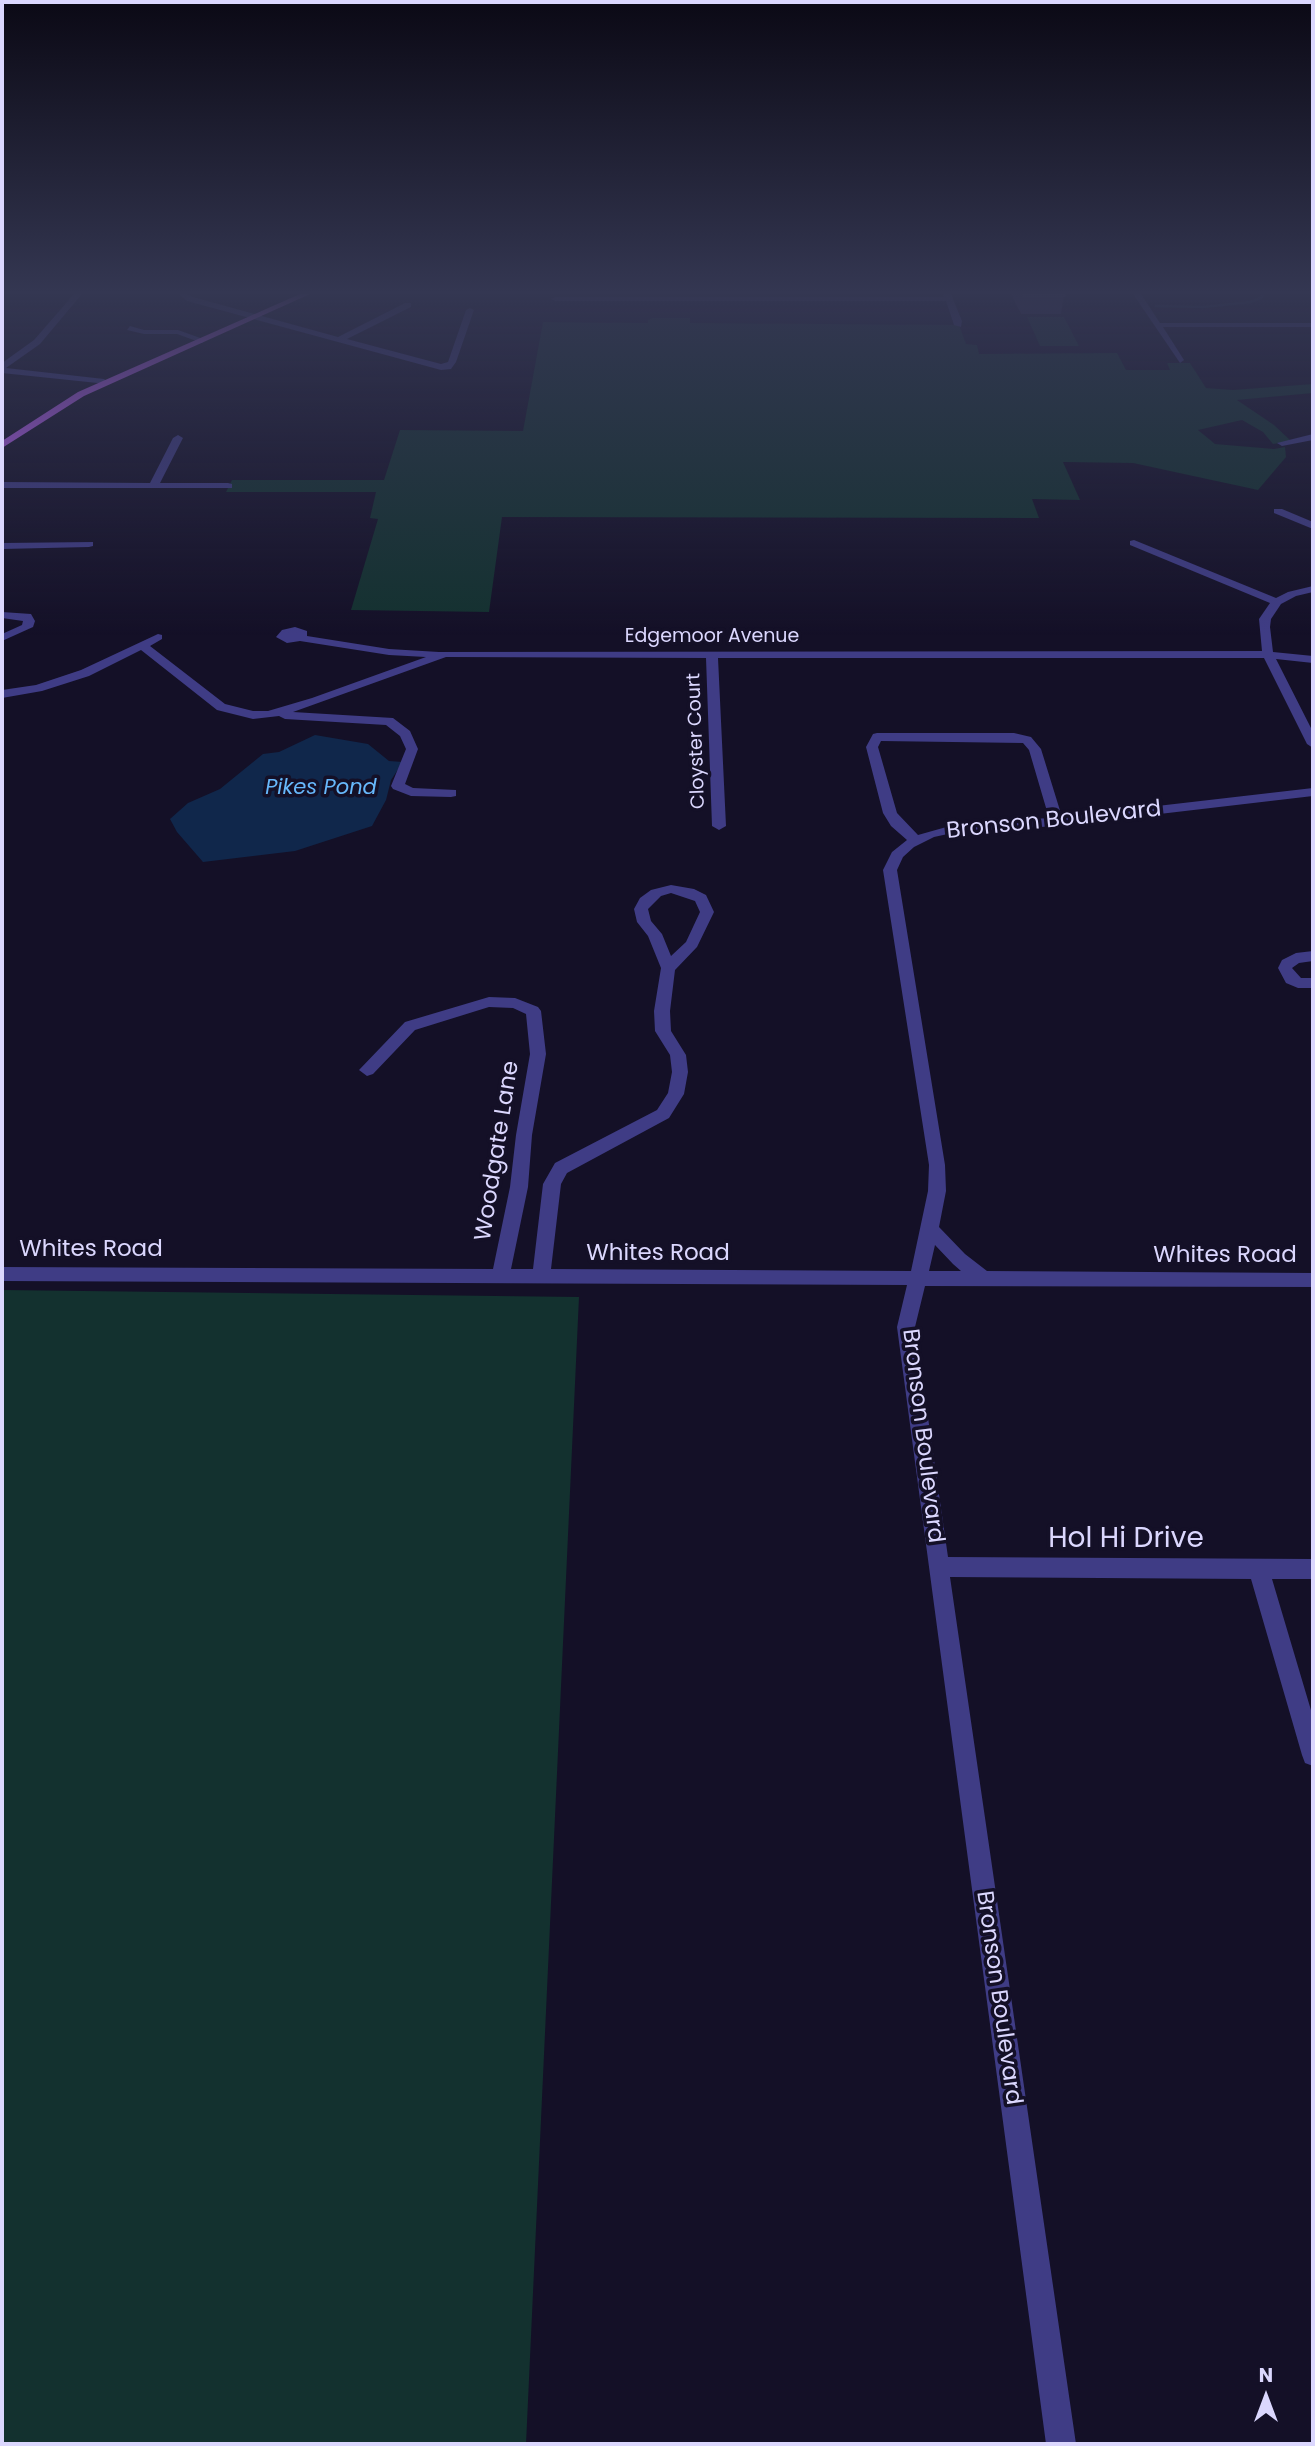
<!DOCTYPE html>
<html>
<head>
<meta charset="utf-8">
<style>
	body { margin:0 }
	#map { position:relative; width:1315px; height:2446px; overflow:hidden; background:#141027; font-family:Poppins,sans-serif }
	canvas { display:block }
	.frame { position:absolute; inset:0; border:4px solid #dbd7fe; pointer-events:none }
	.north { position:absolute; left:1231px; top:2362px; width:70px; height:70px; -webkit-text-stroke:5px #141027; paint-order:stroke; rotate:0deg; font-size:19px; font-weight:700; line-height:28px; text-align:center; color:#dbd7fe }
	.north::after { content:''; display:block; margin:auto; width:24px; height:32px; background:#dbd7fe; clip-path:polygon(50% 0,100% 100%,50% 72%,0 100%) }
</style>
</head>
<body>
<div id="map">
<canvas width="1315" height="2446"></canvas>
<div class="frame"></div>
<div class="north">N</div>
</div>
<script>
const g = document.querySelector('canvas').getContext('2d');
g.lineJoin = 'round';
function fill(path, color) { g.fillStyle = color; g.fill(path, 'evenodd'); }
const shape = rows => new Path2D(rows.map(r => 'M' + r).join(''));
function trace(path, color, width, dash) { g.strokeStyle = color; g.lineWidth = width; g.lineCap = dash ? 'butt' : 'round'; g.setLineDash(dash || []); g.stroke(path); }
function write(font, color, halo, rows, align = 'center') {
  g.font = font + ' Poppins,sans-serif'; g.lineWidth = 7; g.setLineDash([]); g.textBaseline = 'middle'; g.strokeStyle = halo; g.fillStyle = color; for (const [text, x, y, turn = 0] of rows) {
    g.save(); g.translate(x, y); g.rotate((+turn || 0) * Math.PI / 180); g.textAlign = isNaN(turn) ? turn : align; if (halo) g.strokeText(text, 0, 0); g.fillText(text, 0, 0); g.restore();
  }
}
const green = shape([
	[1027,317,1064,317,1079,346,1040,346],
	[652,318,690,318,690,323,959,325,966,344,977,345,979,354,1117,353,1126,370,1170,370,1167,363,1190,363,1206,388,1233,390,1313,384,1313,393,1237,400,1274,425,1291,441,1273,444,1263,432,1242,420,1198,430,1215,444,1274,449,1285,447,1286,457,1258,490,1133,463,1063,462,1080,500,1032,499,1039,518,502,517,489,612,351,610,378,519,370,518,376,492,226,492,232,480,384,480,400,430,523,431,543,322,648,323,648,320],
	[2,1290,579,1297,526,2444,2,2444]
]);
const water = shape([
	[315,735,368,744,389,761,403,762,391,780,386,800,372,826,295,851,203,862,177,832,170,819,188,803,220,789,263,754,279,752]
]);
const stream = shape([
	[1156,306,1203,307,1250,302,1261,298,1263,294]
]);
const minor = shape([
	[74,294,82,294,40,344,6,368,104,379,108,382,107,384,2,373,2,363,34,340,74,294],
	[179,294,187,294,193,297,338,337,405,303,411,303,411,307,347,339,441,364,448,362,466,310,470,308,474,310,456,362,451,369,441,370,187,301,179,294],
	[943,294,951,294,962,321,961,327,954,325,946,301,555,301,551,299,555,297,944,297,943,294],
	[1133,294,1141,294,1160,323,1313,323,1313,327,1163,327,1184,360,1180,363,1133,294],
	[130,326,144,330,178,330,206,340,202,343,177,334,144,334,127,330,130,326],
	[1313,434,1313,440,1282,446,1277,443,1313,434],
	[178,435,183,438,160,483,228,483,232,484,232,488,2,488,2,482,150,483,173,438,178,435],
	[1274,509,1282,509,1313,522,1313,529,1274,513,1274,509],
	[1134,540,1276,598,1288,592,1313,586,1313,592,1296,596,1281,604,1271,619,1270,627,1273,652,1313,656,1313,663,1276,659,1313,732,1313,748,1307,744,1264,658,718,658,726,826,719,830,712,826,706,658,446,657,293,712,393,718,410,731,418,749,405,784,413,788,456,790,456,796,451,797,411,796,393,789,391,786,406,749,400,736,386,725,285,719,279,716,253,719,217,710,141,650,89,676,42,691,2,698,2,690,36,685,81,670,158,634,162,635,162,639,150,646,225,704,253,711,268,711,312,698,426,657,389,655,300,641,287,643,276,637,282,630,295,627,307,631,307,636,389,649,439,652,1262,651,1259,619,1270,603,1130,545,1130,541,1134,540],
	[93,542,93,546,89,547,2,549,2,543,93,542],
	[2,612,31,614,35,621,33,627,2,641,2,634,22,625,23,621,2,618,2,612],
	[877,733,1014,733,1031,737,1041,749,1062,817,1313,788,1313,796,1057,826,957,832,934,837,914,847,903,857,897,870,945,1165,946,1191,939,1227,965,1254,987,1271,1313,1273,1313,1287,925,1286,915,1327,948,1557,1313,1559,1313,1579,1272,1579,1313,1717,1313,1766,1305,1763,1302,1755,1251,1579,950,1577,1076,2444,1046,2444,897,1327,907,1285,2,1281,2,1267,493,1269,510,1187,516,1135,530,1054,526,1014,513,1008,489,1007,415,1030,373,1074,367,1076,359,1070,405,1022,489,997,515,998,538,1007,541,1011,546,1054,532,1135,528,1187,511,1269,533,1269,543,1184,555,1163,657,1110,668,1093,672,1072,670,1055,655,1031,654,1011,661,968,648,936,637,922,634,909,640,898,651,890,671,885,694,889,706,895,714,912,697,947,675,970,670,1011,671,1031,686,1055,688,1072,684,1094,669,1118,567,1173,561,1184,551,1269,911,1271,928,1191,929,1165,883,870,892,852,907,840,891,826,883,813,866,747,873,734,877,733],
	[881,741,1023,743,1029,750,1049,818,957,824,918,835,897,813,878,747,881,741],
	[671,893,695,901,700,912,686,942,671,956,662,934,651,921,648,909,661,896,671,893],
	[935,1245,953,1264,961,1271,929,1271,935,1245],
	[1313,951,1313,961,1299,963,1292,968,1301,978,1313,978,1313,988,1298,988,1286,983,1278,968,1282,960,1296,953,1313,951]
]);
const major = shape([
	[300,294,310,294,84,396,2,448,2,441,78,392,300,294]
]);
const wall = shape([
	[1011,294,1064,294,1061,314,1021,314]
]);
const building = shape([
	[1023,294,1064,294,1065,296,1024,296,1023,294]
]);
const farStreetnames = [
	["Edgemoor Avenue",712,637],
	["Cloyster Court",697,741,-92]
];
const farWaternames = [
	["Pikes Pond",321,789]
];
const streetNames = [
	["Bronson Boulevard",1054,821,-6],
	["Woodgate Lane",498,1151,-81],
	["Whites Road",91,1250],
	["Whites Road",658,1254],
	["Whites Road",1225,1256],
	["Bronson Boulevard",922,1436,83],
	["Bronson Boulevard",998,1998,82]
];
const nearStreetnames = [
	["Hol Hi Drive",1126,1540]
];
fill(green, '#13312f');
fill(water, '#10274b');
trace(stream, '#10274b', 2.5);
fill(minor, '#3f3c85');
fill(major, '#c161fb');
fill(wall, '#322a54');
fill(building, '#443d66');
trace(building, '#5c557e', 2);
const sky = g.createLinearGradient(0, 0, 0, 636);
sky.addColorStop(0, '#0b0915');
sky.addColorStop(0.46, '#343752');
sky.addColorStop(1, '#34375200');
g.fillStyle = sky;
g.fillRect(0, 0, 1315, 636);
write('19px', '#dbd7fe', '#141027', farStreetnames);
write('italic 21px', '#67b8fb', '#141027', farWaternames);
write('23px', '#dbd7fe', '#141027', streetNames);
write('28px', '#dbd7fe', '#141027', nearStreetnames);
</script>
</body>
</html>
